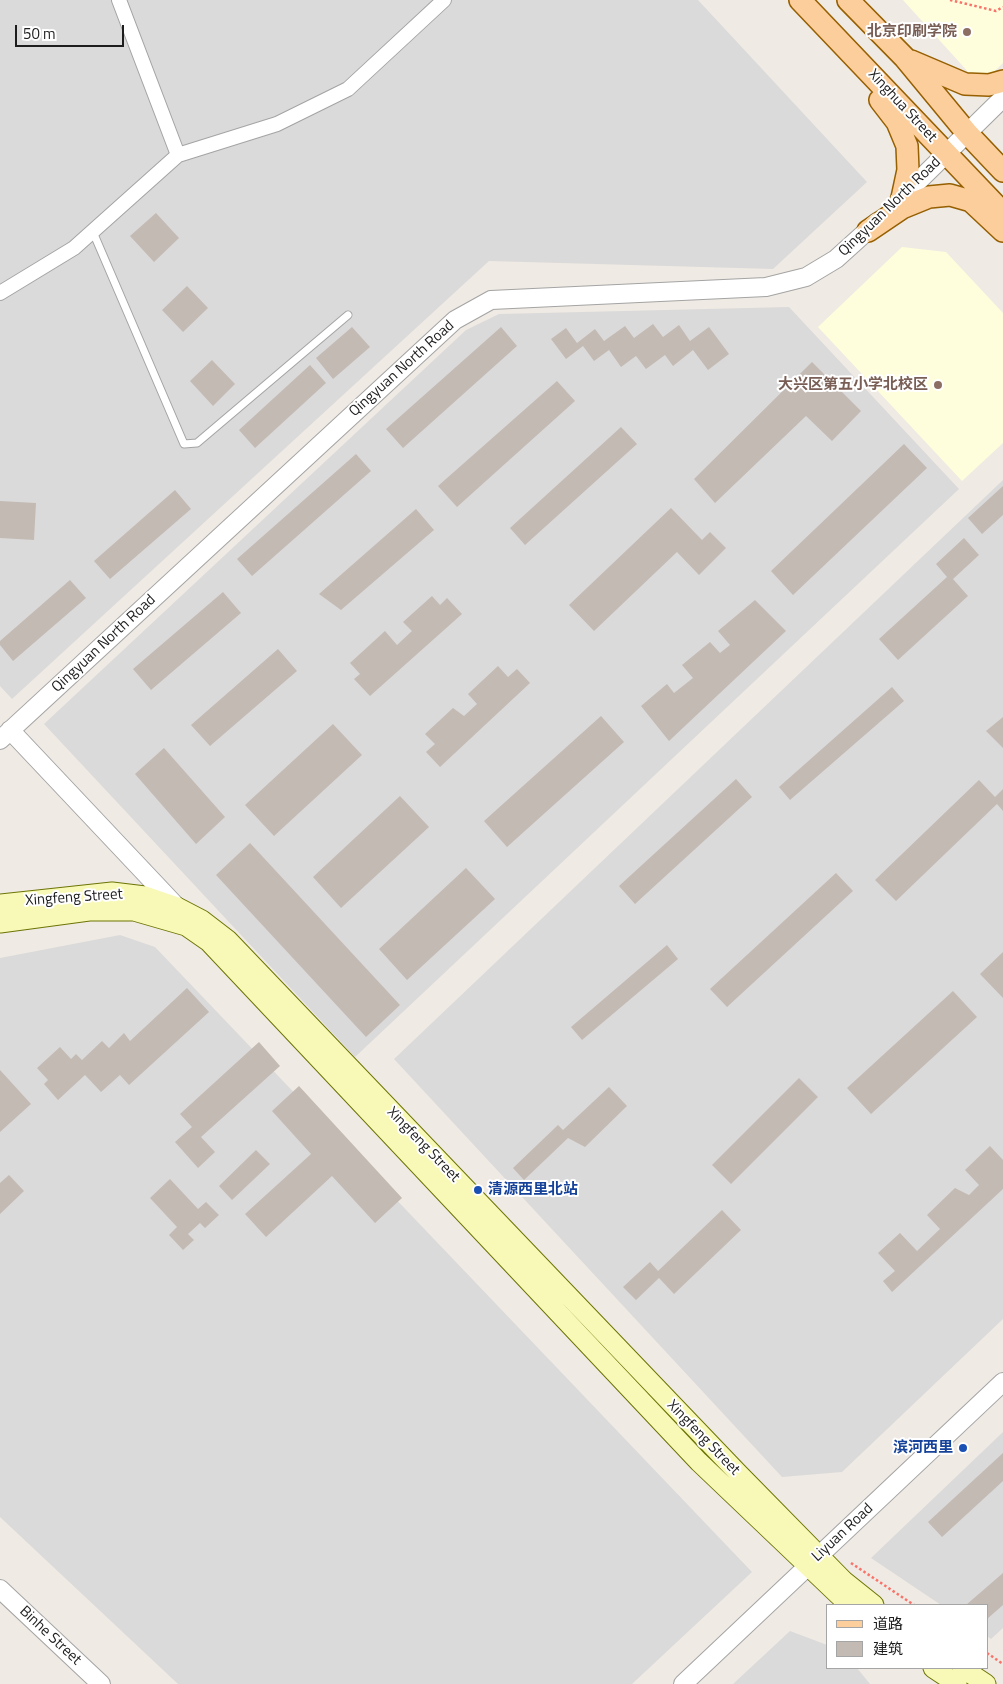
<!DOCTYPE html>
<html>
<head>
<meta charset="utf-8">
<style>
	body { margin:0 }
	#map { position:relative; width:1003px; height:1684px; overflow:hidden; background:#efeae3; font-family:"Titillium Web","Noto Sans SC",sans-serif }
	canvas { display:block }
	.legend { position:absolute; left:826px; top:1604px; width:162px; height:65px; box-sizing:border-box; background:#fff; border:1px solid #a5a5a5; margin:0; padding:6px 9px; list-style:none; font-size:15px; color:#1d1d1d }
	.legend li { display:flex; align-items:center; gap:10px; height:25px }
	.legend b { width:25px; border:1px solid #a5a5a5 }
	.scale { position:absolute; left:15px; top:25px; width:109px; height:22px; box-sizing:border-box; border:2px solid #1d1d1d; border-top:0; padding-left:6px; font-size:15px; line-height:18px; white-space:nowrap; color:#1d1d1d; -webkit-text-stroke:4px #fff; paint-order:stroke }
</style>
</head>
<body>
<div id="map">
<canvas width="1003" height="1684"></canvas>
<ul class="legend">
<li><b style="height:6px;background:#fbce9b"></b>道路</li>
<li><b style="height:14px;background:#c3bab3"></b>建筑</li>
</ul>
<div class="scale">50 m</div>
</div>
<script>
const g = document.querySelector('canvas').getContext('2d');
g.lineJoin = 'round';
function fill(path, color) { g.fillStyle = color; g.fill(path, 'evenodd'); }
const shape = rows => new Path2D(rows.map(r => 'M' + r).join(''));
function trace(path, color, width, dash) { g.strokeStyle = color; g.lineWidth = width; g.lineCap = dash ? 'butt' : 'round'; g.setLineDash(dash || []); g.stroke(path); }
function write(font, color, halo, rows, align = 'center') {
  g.font = font + ' "Titillium Web","Noto Sans SC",sans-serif'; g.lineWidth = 4; g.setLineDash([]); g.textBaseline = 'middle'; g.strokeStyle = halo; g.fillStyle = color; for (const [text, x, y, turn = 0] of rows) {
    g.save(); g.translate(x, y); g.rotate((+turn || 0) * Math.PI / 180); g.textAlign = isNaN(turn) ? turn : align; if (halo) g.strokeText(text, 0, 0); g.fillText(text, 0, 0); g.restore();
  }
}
const residential = shape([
	[0,0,698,0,867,182,773,269,489,261,12,699,0,686],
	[789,307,959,489,355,1057,44,724,466,330,499,314],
	[1003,480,1003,1319,842,1472,782,1477,394,1059],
	[120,935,155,947,752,1572,632,1684,178,1684,0,1517,0,958],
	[1003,1432,1003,1628,991,1639,987,1636,987,1605,941,1605,871,1558],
	[790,1631,827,1645,827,1668,857,1668,870,1684,733,1684]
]);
const education = shape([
	[903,0,1003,0,1003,63,980,85],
	[902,247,946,252,1003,313,1003,443,962,481,818,327]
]);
const building = shape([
	[156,213,179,238,154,262,130,236],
	[187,286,208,308,183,332,162,310],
	[653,324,663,337,679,325,690,341,709,327,729,354,708,370,693,350,673,366,665,355,646,369,636,356,621,367,609,350,594,361,583,346,566,359,551,339,566,328,577,343,595,329,604,341,625,326,634,338],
	[352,327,370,347,333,379,316,358],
	[501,327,517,346,403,448,386,429],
	[212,360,235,384,213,406,190,381],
	[812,362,861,411,832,441,806,416,715,503,694,479],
	[310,365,326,383,255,448,239,430],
	[557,381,575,401,457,507,438,486],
	[621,427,637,444,525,545,510,528],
	[904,444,927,468,793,595,771,571],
	[356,454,371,471,252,576,237,559],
	[1003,486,1003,515,982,534,968,518],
	[175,490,191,509,110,579,94,561],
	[0,501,36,503,34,540,0,538],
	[671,508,702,540,710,532,726,548,699,575,677,552,594,631,569,605],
	[416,509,434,530,341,610,319,594],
	[964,538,979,555,953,579,968,596,898,660,879,639,947,577,936,564],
	[70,580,86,598,13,661,0,645,0,641],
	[223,592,241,613,151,690,133,669],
	[432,596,440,605,447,598,462,614,370,696,354,679,360,674,350,663,385,631,397,645,412,631,403,622],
	[755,600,786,631,669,741,641,706,667,684,674,693,693,678,682,665,710,642,720,653,730,645,718,631],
	[278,649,297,671,210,746,191,725],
	[498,666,508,677,517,669,530,683,440,767,426,752,435,744,425,734,453,708,464,716,477,704,468,694],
	[892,687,904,701,790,800,779,787],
	[601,716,624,742,507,847,484,821],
	[1003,717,1003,748,986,731],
	[333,724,362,755,274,836,245,805],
	[164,748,225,817,196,844,135,774],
	[736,779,752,797,635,904,619,886],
	[979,780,995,797,1003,789,1003,811,997,804,896,901,875,880],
	[400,796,429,827,341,908,313,877],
	[250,843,400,1005,366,1037,216,875],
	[466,868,495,899,407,980,379,949],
	[836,873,853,891,727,1007,710,989],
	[667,945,678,959,582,1040,571,1027],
	[1003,952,1003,998,980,974],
	[187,988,209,1012,129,1085,120,1075,101,1092,85,1075,58,1100,44,1084,48,1080,37,1068,60,1047,71,1059,76,1054,82,1060,102,1041,109,1048,124,1033,130,1041],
	[953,991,977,1017,871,1114,847,1088],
	[259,1042,280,1066,201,1137,215,1152,198,1168,175,1142,192,1127,180,1114],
	[0,1070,31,1104,0,1132],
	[799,1078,818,1097,731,1184,712,1165],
	[299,1086,402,1198,375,1223,332,1176,266,1237,245,1214,311,1154,272,1111],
	[609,1087,627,1106,585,1147,568,1138,524,1180,513,1168,558,1125,563,1130],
	[990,1146,1003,1160,1003,1189,892,1292,883,1281,895,1271,878,1253,900,1233,917,1251,940,1229,927,1215,955,1188,969,1195,979,1185,965,1170],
	[256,1150,270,1164,232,1200,219,1186],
	[9,1175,24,1191,0,1214,0,1183],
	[170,1179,198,1209,206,1202,219,1215,205,1228,200,1223,188,1234,194,1240,183,1250,169,1235,177,1227,150,1198],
	[722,1210,741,1230,674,1294,659,1278,636,1300,623,1287,650,1262,658,1271],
	[1003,1453,1003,1481,942,1537,928,1522],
	[1003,1573,1003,1605,987,1619,987,1605,966,1605]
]);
const path = shape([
	[950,0,996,11,1003,7],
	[851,1563,914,1605],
	[987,1653,1003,1664]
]);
const service = shape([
	[93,232,184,444,197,443,348,315]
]);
const minor = shape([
	[119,0,178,155],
	[0,293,74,248,178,155,277,124,348,89,444,0]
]);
const tertiary = shape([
	[899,200,1003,98],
	[10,730,177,907],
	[0,740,455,320,491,300,766,287,806,277,836,259,877,222],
	[0,1589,101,1684],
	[683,1684,1003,1382]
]);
const secondary = shape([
	[0,904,112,892,145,896,177,907,202,920,228,940,738,1473,844,1581,874,1605],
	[0,923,89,911,134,911,186,926,209,942,699,1462,849,1605],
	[933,1668,957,1684],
	[962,1668,986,1684]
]);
const primary = shape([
	[800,0,1003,213],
	[848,0,905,58,967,133,1003,171],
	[911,61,965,84,989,85,1003,81],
	[880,100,897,122,907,146,908,170,902,198],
	[868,231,902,208,929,197,950,195,971,201,1003,231]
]);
const markers = [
	[967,32,5,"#8d6e63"],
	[938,385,5,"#8d6e63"],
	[478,1190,5,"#1a4fb4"],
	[963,1448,5,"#1a4fb4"]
];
const educationNames = [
	["北京印刷学院",957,32],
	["大兴区第五小学北校区",928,385]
];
const streetNames = [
	["Xinghua Street",902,106,47],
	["Qingyuan North Road",890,207,-44],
	["Qingyuan North Road",402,369,-42],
	["Qingyuan North Road",104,644,-43],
	["Xingfeng Street",74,898,-4],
	["Xingfeng Street",423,1145,46],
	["Xingfeng Street",703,1438,46],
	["Liyuan Road",843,1533,-43],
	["Binhe Street",50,1636,43]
];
const transitNames = [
	["清源西里北站",488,1190],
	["滨河西里",953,1448,"right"]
];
fill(residential, '#dbdada');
fill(education, '#fffedc');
fill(building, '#c3bab3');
trace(service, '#a4a4a4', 9);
trace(minor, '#a4a4a4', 16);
trace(tertiary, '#a4a4a4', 20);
trace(secondary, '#6c7405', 21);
trace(primary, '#965f01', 24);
trace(path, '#f9736a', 2.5, [2.5, 2.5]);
trace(service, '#fff', 7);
trace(minor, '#fff', 14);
trace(tertiary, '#fff', 18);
trace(secondary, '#f8f9b7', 19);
trace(primary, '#fbce9b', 21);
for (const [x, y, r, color] of markers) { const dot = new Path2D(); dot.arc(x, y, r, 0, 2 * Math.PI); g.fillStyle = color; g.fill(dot); trace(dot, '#fff', 2); }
write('bold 15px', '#785e54', '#fff', educationNames, 'right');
write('15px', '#1d1d1d', '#fff', streetNames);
write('bold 15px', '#164399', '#fff', transitNames, 'left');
</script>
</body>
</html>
